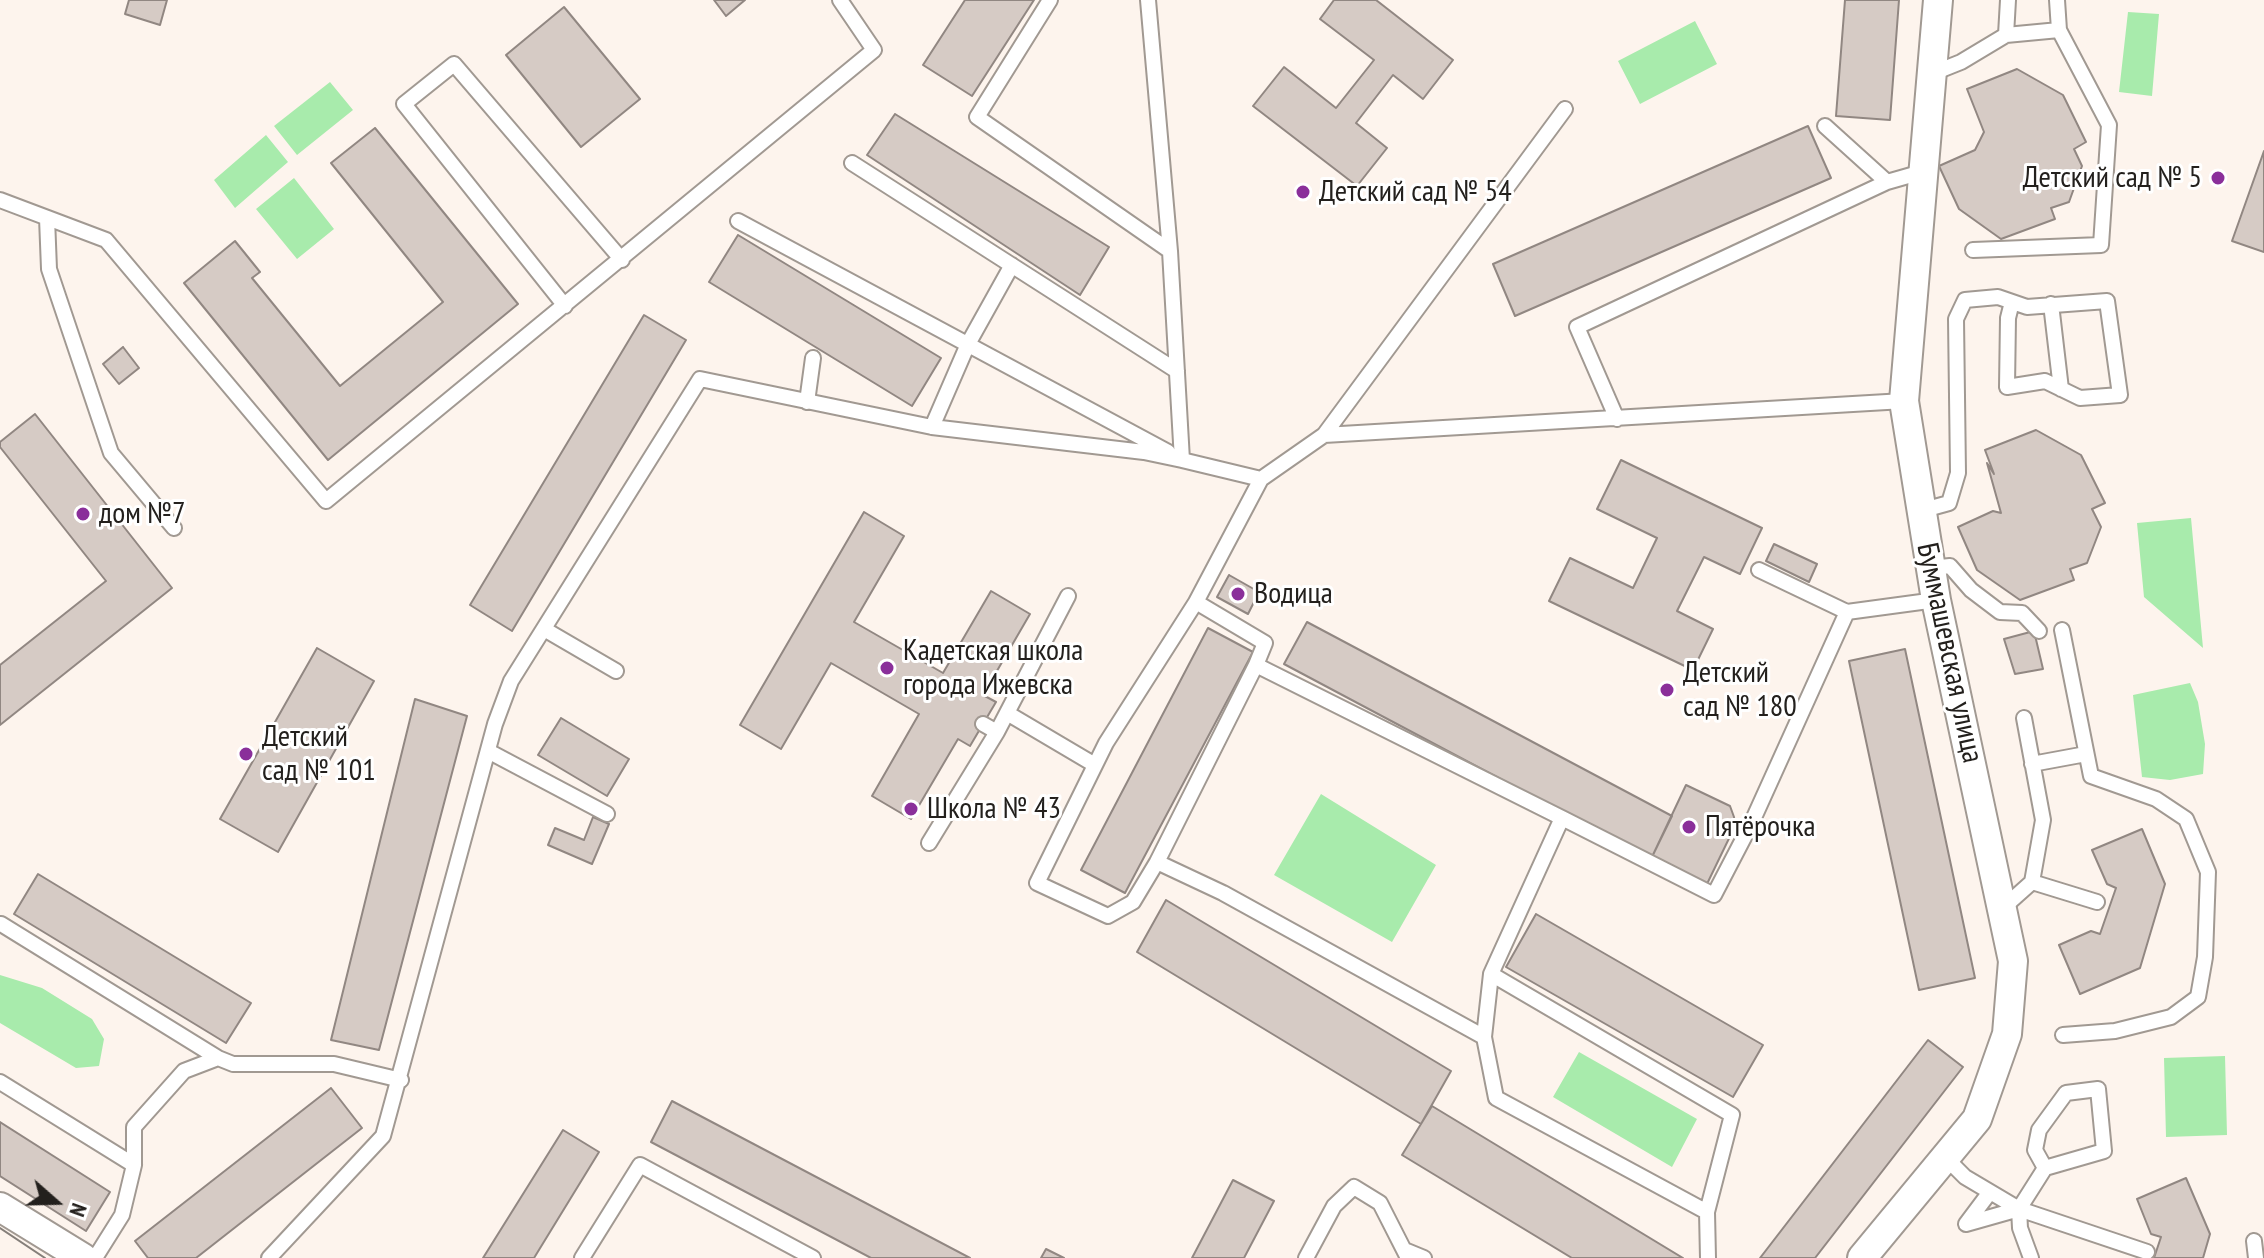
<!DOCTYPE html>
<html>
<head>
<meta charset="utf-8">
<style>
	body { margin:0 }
	#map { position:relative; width:2264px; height:1258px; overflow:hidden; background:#fdf4ed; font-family:"PT Sans Narrow",sans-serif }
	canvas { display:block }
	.north { position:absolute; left:16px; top:1162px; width:80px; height:80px; -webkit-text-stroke:6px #fff; paint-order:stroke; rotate:110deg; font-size:22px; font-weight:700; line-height:32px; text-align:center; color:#23201d }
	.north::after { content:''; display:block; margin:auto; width:28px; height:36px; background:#23201d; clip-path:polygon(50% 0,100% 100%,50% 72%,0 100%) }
</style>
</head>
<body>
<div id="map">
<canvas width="2264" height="1258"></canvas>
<div class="north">N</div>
</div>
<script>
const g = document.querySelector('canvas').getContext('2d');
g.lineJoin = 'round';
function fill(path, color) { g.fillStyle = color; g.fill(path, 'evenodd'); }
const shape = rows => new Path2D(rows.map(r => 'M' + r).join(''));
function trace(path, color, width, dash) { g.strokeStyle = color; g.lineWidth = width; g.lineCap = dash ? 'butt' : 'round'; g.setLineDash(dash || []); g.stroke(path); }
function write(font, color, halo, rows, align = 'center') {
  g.font = font + ' "PT Sans Narrow",sans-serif'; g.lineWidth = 6; g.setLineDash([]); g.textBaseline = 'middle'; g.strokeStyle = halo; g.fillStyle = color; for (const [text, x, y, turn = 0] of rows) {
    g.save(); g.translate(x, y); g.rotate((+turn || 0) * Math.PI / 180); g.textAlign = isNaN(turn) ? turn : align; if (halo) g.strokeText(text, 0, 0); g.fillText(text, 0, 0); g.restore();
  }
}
const green = shape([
	[2128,12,2159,14,2152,96,2119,92],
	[1695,21,1717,64,1640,104,1618,61],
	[330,82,353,110,297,155,274,126],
	[266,135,288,162,235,208,214,180],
	[294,178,334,229,297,259,256,209],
	[2191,518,2203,648,2144,597,2137,523],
	[2190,683,2198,702,2205,744,2203,774,2170,780,2142,777,2133,695],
	[1321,794,1436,865,1392,942,1274,875],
	[0,975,42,988,92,1019,104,1039,99,1066,76,1068,0,1023],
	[1579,1052,1697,1119,1672,1167,1553,1097],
	[2225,1056,2227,1135,2166,1137,2164,1058]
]);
const building = shape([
	[129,0,167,0,160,25,125,14,129,0],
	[714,0,745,0,726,16,714,0],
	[965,0,1034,0,972,96,923,65,965,0],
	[1334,0,1376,0,1453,60,1423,99,1393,75,1356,123,1387,148,1357,186,1253,106,1284,67,1336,108,1374,60,1320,19,1334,0],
	[1845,0,1899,0,1890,120,1836,116,1845,0],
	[564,7,640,99,581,147,506,55,564,7],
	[2017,69,2063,95,2086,142,2074,149,2082,166,2069,202,2051,208,2055,219,2001,239,1959,209,1939,166,1975,150,1984,132,1967,89,2017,69],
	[895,114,1109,247,1080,295,867,155,895,114],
	[1808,126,1831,178,1515,316,1493,264,1808,126],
	[375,128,518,304,328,460,184,283,235,241,260,272,252,278,340,386,443,302,331,163,375,128],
	[2264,151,2264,252,2232,241,2264,151],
	[738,235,941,358,912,406,709,282,738,235],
	[644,315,686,340,512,631,470,605,644,315],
	[123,347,139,368,119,384,103,364,123,347],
	[35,414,172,588,0,725,0,665,106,581,0,447,0,442,35,414],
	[2036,430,2081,455,2105,503,2092,509,2101,527,2087,563,2070,569,2074,580,2020,600,1977,570,1958,527,1993,511,2001,513,1987,463,1994,474,1985,450,2036,430],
	[1621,460,1762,528,1740,574,1704,557,1677,611,1713,629,1693,670,1549,601,1570,558,1633,588,1657,538,1597,509,1621,460],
	[864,512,904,536,854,622,943,673,991,591,1030,614,983,695,996,702,970,746,958,739,911,819,872,796,919,714,831,663,781,749,740,725,864,512],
	[1774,544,1817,564,1809,582,1766,561,1774,544],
	[1229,575,1259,592,1248,614,1217,597,1229,575],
	[1307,622,1672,816,1651,859,1284,664,1307,622],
	[1208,628,1253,652,1125,893,1081,870,1208,628],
	[2034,631,2043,669,2015,674,2004,639,2034,631],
	[317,648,374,681,278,852,220,819,317,648],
	[1905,649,1975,978,1919,990,1849,661,1905,649],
	[415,699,467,716,379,1050,331,1040,415,699],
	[561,718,629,759,607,796,538,755,561,718],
	[1686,785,1730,806,1734,817,1735,826,1706,886,1651,859,1686,785],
	[593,817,609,824,592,864,548,845,555,828,584,840,593,817],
	[2142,829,2165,884,2140,968,2080,994,2059,945,2091,931,2100,934,2116,888,2107,884,2092,850,2142,829],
	[38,874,251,1003,226,1043,14,914,38,874],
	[1166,900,1451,1071,1421,1124,1137,952,1166,900],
	[1536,914,1763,1045,1733,1097,1506,967,1536,914],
	[1928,1040,1963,1067,1815,1258,1760,1258,1928,1040],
	[331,1088,362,1128,196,1258,148,1258,135,1241,331,1088],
	[672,1101,970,1258,871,1258,651,1142,672,1101],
	[1432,1106,1683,1258,1572,1258,1402,1155,1432,1106],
	[0,1122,110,1192,86,1231,0,1176,0,1122],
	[563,1130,599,1152,534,1258,483,1258,563,1130],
	[2186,1178,2210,1234,2203,1258,2154,1258,2161,1237,2151,1234,2137,1199,2186,1178],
	[1233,1180,1274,1201,1244,1258,1192,1258,1233,1180],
	[1046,1249,1064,1258,1041,1258,1046,1249]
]);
const lane = shape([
	[1050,0,977,117,1170,251],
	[1148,0,1170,251,1182,460,1261,479,1324,435,1904,401],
	[2006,35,2059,30],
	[1931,74,1961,62,2006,35,2008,0],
	[1825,126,1887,182],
	[852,163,1177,371],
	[0,200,106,240,326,501,874,50,840,0],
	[47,218,49,269,111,453,174,528],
	[738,221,1168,452],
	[1973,250,2101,245,2109,125,2059,30,2057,0],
	[2051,304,2061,389],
	[565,306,404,104,454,64,622,260],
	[807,402,813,358],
	[1617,419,1577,327,1887,182,1922,172],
	[932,427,968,344,1012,265],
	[1324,435,1565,109],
	[1261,479,1196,602,1265,643,1256,665,1562,818,1491,974,1484,1037,1496,1098,1707,1212,1708,1258],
	[1920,511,1949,503,1958,473,1956,319,1965,300,1998,297,2027,307,2107,301,2120,395,2080,398,2045,381,2007,387,2008,318,2012,302],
	[1931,568,1950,566,1971,590,2000,612,2022,613,2039,631],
	[1759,570,1847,612],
	[544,629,616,671],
	[2062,630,2091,776,2156,799,2186,819,2208,872,2205,957,2198,997,2171,1017,2115,1031,2063,1035],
	[1256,665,1157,862,1223,893,1484,1037],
	[1007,713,1095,765],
	[2024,718,2043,820,2032,882],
	[983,724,997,732,1068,596],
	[488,751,607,814],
	[2032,764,2086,754],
	[1562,818,1714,895,1752,822,1847,612,1936,600],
	[929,843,997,732],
	[1157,862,1133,902,1108,916,1037,883,1106,743,1196,602],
	[2004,907,2032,882,2097,902],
	[1,924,218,1058,184,1071,134,1127,134,1165],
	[1491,974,1732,1115,1707,1212],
	[218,1058,233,1064,334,1064,401,1080],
	[0,1082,134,1165,122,1215,95,1258],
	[1945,1157,1965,1177,2019,1209,2147,1252],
	[1990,1192,1966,1224,2019,1209],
	[2254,1241,2256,1258],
	[1407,1251,1424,1258],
	[269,1258,383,1136,495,724,511,681,700,379,932,427,1144,452,1182,460],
	[582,1258,640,1165,813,1258],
	[1306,1258,1334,1206,1354,1187,1380,1203,1408,1258],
	[2031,1258,2020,1228,2019,1209,2045,1168,2104,1151,2098,1089,2066,1093,2039,1130,2035,1150,2045,1168]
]);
const street = shape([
	[0,1207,83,1258],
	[1862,1258,1977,1119,2007,1034,2013,961,1936,600,1904,401,1938,0]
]);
const tram = shape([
	[0,1228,45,1258]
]);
const markers = [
	[2218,178,8,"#8a2f9a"],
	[1303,192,8,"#8a2f9a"],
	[83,514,8,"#8a2f9a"],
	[1238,594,8,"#8a2f9a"],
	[887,668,8,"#8a2f9a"],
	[1667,690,8,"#8a2f9a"],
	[246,754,8,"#8a2f9a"],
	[911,809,8,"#8a2f9a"],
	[1689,827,8,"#8a2f9a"]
];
const poiNames = [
	["Детский сад № 5",2202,178,"right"],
	["Детский сад № 54",1319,192],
	["дом №7",99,514],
	["Водица",1254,594],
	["Кадетская школа",903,651],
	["города Ижевска",903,685],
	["Детский",1683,673],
	["сад № 180",1683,707],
	["Детский",262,737],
	["сад № 101",262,771],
	["Школа № 43",927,809],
	["Пятёрочка",1705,827]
];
const streetNames = [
	["Буммашевская улица",1949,653,78]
];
fill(green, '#a8ebac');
fill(building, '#d6cbc5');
trace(building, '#918782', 2);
trace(lane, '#a19992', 18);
trace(street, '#a19992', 32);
trace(lane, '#fff', 14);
trace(street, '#fff', 28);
trace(tram, '#857f7a', 2);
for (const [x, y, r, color] of markers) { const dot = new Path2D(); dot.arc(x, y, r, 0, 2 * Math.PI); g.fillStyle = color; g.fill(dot); trace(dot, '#fff', 3); }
write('30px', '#23201d', '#fff', poiNames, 'left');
write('30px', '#23201d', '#fff', streetNames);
</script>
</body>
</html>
